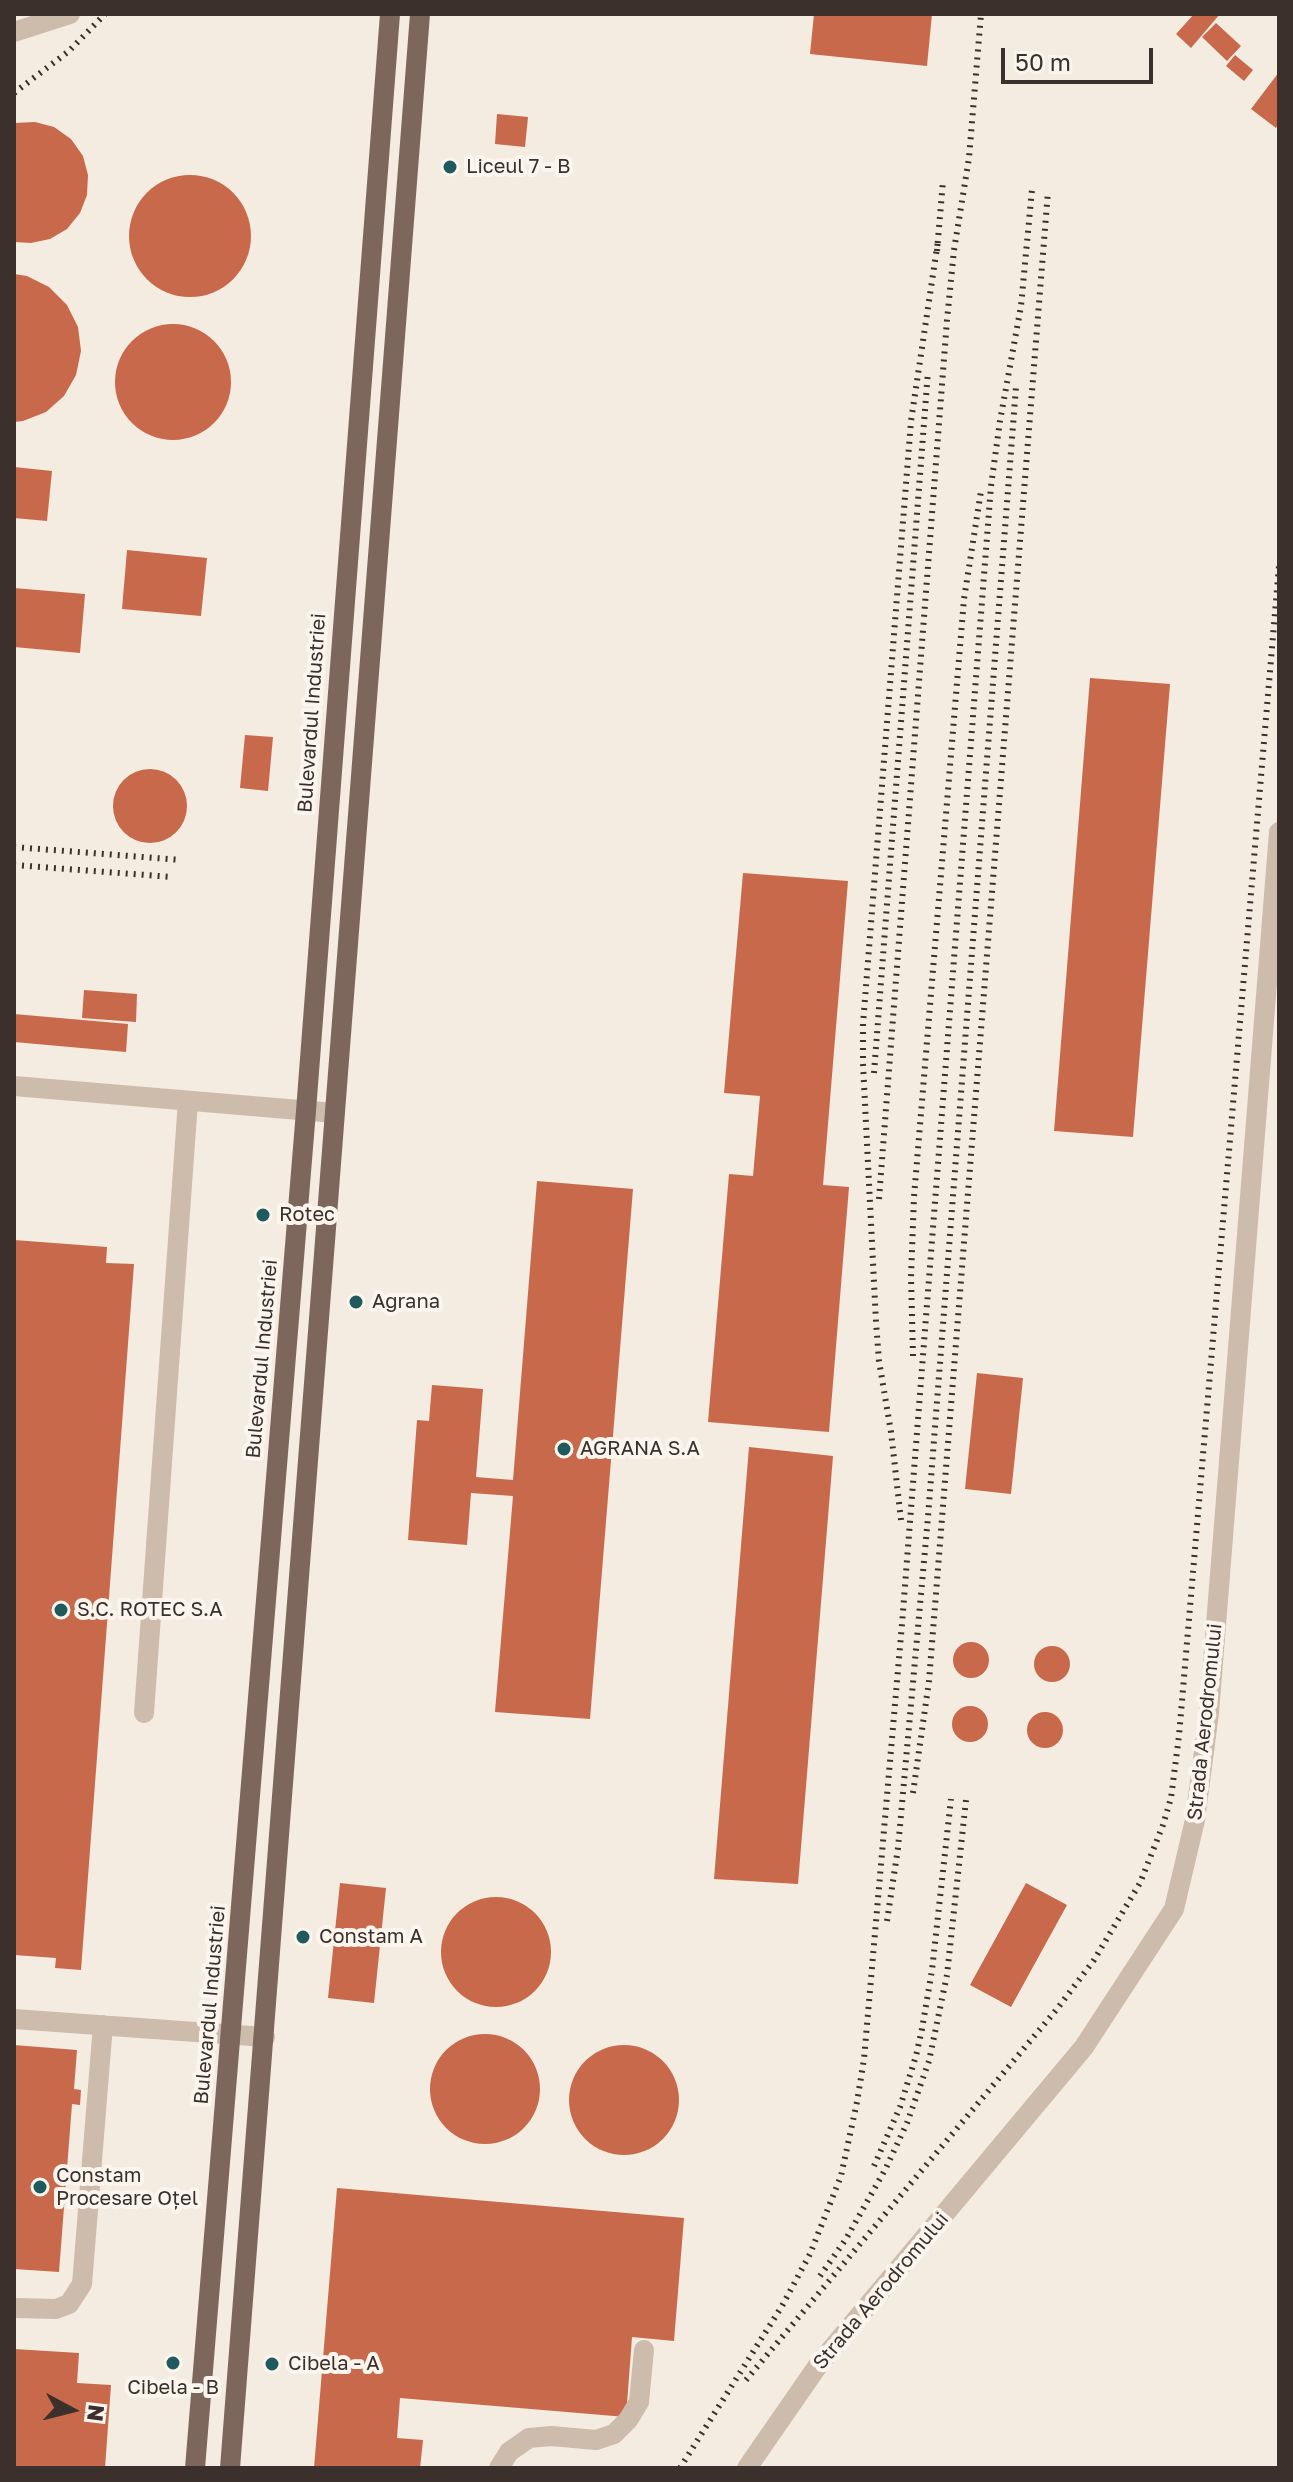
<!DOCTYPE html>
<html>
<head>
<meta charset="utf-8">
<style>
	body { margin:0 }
	#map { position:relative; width:1293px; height:2482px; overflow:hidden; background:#f4ebe1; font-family:"Golos Text",sans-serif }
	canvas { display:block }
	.frame { position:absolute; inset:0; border:16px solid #3b302b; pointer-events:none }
	.north { position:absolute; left:32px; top:2370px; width:80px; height:80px; -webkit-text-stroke:6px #fbf5ee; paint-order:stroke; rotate:97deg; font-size:22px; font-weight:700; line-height:32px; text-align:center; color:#3b302b }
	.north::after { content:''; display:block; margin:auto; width:28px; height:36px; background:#3b302b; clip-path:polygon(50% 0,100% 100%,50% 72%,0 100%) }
	.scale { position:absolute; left:1001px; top:48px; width:152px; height:36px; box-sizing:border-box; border:4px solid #3b302b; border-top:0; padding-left:10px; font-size:24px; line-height:28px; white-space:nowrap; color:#3b302b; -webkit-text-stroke:6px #fbf5ee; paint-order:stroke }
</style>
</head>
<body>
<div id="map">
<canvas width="1293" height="2482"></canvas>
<div class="frame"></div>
<div class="north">N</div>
<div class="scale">50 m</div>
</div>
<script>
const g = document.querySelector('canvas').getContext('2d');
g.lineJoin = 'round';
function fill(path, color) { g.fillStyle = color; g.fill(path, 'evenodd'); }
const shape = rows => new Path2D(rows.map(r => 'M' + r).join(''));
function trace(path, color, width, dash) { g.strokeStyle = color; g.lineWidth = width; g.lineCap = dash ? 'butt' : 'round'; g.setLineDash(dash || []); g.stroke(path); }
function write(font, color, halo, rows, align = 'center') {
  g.font = font + ' "Golos Text",sans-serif'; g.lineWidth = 8; g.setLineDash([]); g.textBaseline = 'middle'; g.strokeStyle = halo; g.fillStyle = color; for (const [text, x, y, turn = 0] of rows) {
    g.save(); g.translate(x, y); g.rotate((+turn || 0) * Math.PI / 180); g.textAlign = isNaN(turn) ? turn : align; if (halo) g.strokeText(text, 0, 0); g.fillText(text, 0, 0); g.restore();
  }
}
const building = shape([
	[814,14,932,14,927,66,810,54],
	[1194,14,1220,14,1191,48,1176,34],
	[1216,23,1241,46,1227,61,1202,37],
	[1235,55,1253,70,1244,81,1226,66],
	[1279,72,1279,123,1276,128,1251,109],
	[497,114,528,117,525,147,495,144],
	[35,122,54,127,71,139,83,156,88,175,87,195,80,213,67,229,50,239,31,243,14,242,14,123],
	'129 236a61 61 0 1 1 122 0a61 61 0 1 1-122 0Z',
	[14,274,27,276,49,287,67,305,78,327,81,351,76,375,64,396,46,412,23,421,14,422],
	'115 382a58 58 0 1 1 116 0a58 58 0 1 1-116 0Z',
	[14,467,52,471,47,521,14,518],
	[127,550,207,558,201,616,122,609],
	[14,588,85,594,80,653,14,647],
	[1090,678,1170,684,1133,1137,1054,1131],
	[245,735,273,737,268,791,240,788],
	'113 806a37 37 0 1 1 74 0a37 37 0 1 1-74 0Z',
	[743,873,848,881,823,1185,849,1187,829,1432,708,1422,729,1174,753,1176,760,1096,724,1093],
	[84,990,137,994,136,1022,82,1018],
	[14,1014,128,1024,126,1052,14,1042],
	[537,1181,633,1189,590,1719,495,1712,513,1496,471,1493,467,1545,408,1540,417,1420,429,1421,432,1385,483,1389,476,1477,513,1480],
	[14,1240,107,1247,106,1263,134,1264,81,1970,55,1968,56,1958,14,1955],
	[977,1373,1023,1378,1011,1494,965,1489],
	[749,1447,833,1456,798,1884,714,1879],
	'953 1660a18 18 0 1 1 36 0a18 18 0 1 1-36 0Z',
	'1034 1664a18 18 0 1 1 36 0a18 18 0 1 1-36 0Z',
	'952 1724a18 18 0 1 1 36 0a18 18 0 1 1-36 0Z',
	'1027 1730a18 18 0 1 1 36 0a18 18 0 1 1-36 0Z',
	[340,1883,386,1888,374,2003,328,1998],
	[1026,1883,1067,1905,1011,2007,970,1985],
	'441 1952a55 55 0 1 1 110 0a55 55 0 1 1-110 0Z',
	'430 2089a55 55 0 1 1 110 0a55 55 0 1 1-110 0Z',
	'569 2100a55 55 0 1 1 110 0a55 55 0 1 1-110 0Z',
	[14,2045,77,2050,74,2089,81,2090,80,2105,72,2104,59,2272,14,2269],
	[337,2188,684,2218,674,2341,632,2337,626,2417,400,2398,397,2438,423,2440,420,2468,395,2466,395,2468,314,2468],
	[14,2349,79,2353,77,2383,111,2385,105,2468,14,2468]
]);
const minor = shape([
	[14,32,70,14],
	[14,1086,335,1113],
	[144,1713,188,1101],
	[14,2019,265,2037],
	[14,2308,56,2309,69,2304,82,2284,103,2025],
	[499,2468,509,2452,529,2438,551,2436,596,2440,614,2434,628,2420,639,2402,644,2350],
	[747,2468,819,2364,1084,2047,1174,1909,1195,1820,1209,1713,1279,832]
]);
const major = shape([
	[195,2468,306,1111,390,14],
	[230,2468,420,14]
]);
const rail = shape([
	[14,93,69,51,105,14],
	[937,251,943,181],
	[14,847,181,860],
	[14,865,172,877],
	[874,1073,928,371],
	[879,1199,947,320,954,250,969,158,981,14],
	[913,1356,911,1277,914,1197,964,599,981,491],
	[901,1520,891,1432,879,1361,876,1322,863,1064,863,1024,911,421,938,241],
	[913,1793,929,1681,1048,191],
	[887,1921,898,1848,928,1517,1016,387],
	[874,2166,900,2107,916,2056,922,2029,932,1970,951,1799],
	[820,2276,846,2239,886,2168,907,2123,929,2061,947,1975,966,1800],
	[746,2380,1057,2009,1094,1960,1140,1883,1163,1825,1171,1798,1179,1736,1279,566],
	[680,2468,782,2306,810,2254,841,2176,857,2102,864,2059,902,1624,991,486,1000,421,1021,306,1032,189]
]);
const markers = [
	[450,167,8,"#1f5a5e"],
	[263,1215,8,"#1f5a5e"],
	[356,1302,8,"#1f5a5e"],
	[564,1449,8,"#1f5a5e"],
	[61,1610,8,"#1f5a5e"],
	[303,1937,8,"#1f5a5e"],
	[40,2187,8,"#1f5a5e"],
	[173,2363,8,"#1f5a5e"],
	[272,2364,8,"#1f5a5e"]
];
const poiNames = [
	["Liceul 7 - B",466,167],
	["Rotec",279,1215],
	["Agrana",372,1302],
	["AGRANA S.A",580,1449],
	["S.C. ROTEC S.A",77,1610],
	["Constam A",319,1937],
	["Constam",56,2176],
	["Procesare Oțel",56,2199],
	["Cibela - A",288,2364],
	["Cibela - B",173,2388,"center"]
];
const streetNames = [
	["Bulevardul Industriei",312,713,-86],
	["Bulevardul Industriei",262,1359,-85],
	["Strada Aerodromului",1205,1722,-84],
	["Bulevardul Industriei",210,2005,-85],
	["Strada Aerodromului",881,2291,-50]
];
fill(building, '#c8694b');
trace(minor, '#cdbbac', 20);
trace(major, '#7d675c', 20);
trace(rail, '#3b302b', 6, [2, 6]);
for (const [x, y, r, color] of markers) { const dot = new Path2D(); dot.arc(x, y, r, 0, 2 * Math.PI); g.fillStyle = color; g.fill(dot); trace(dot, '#fbf5ee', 3); }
write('20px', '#3b302b', '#fbf5ee', poiNames, 'left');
write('20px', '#3b302b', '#fbf5ee', streetNames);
</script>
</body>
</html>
